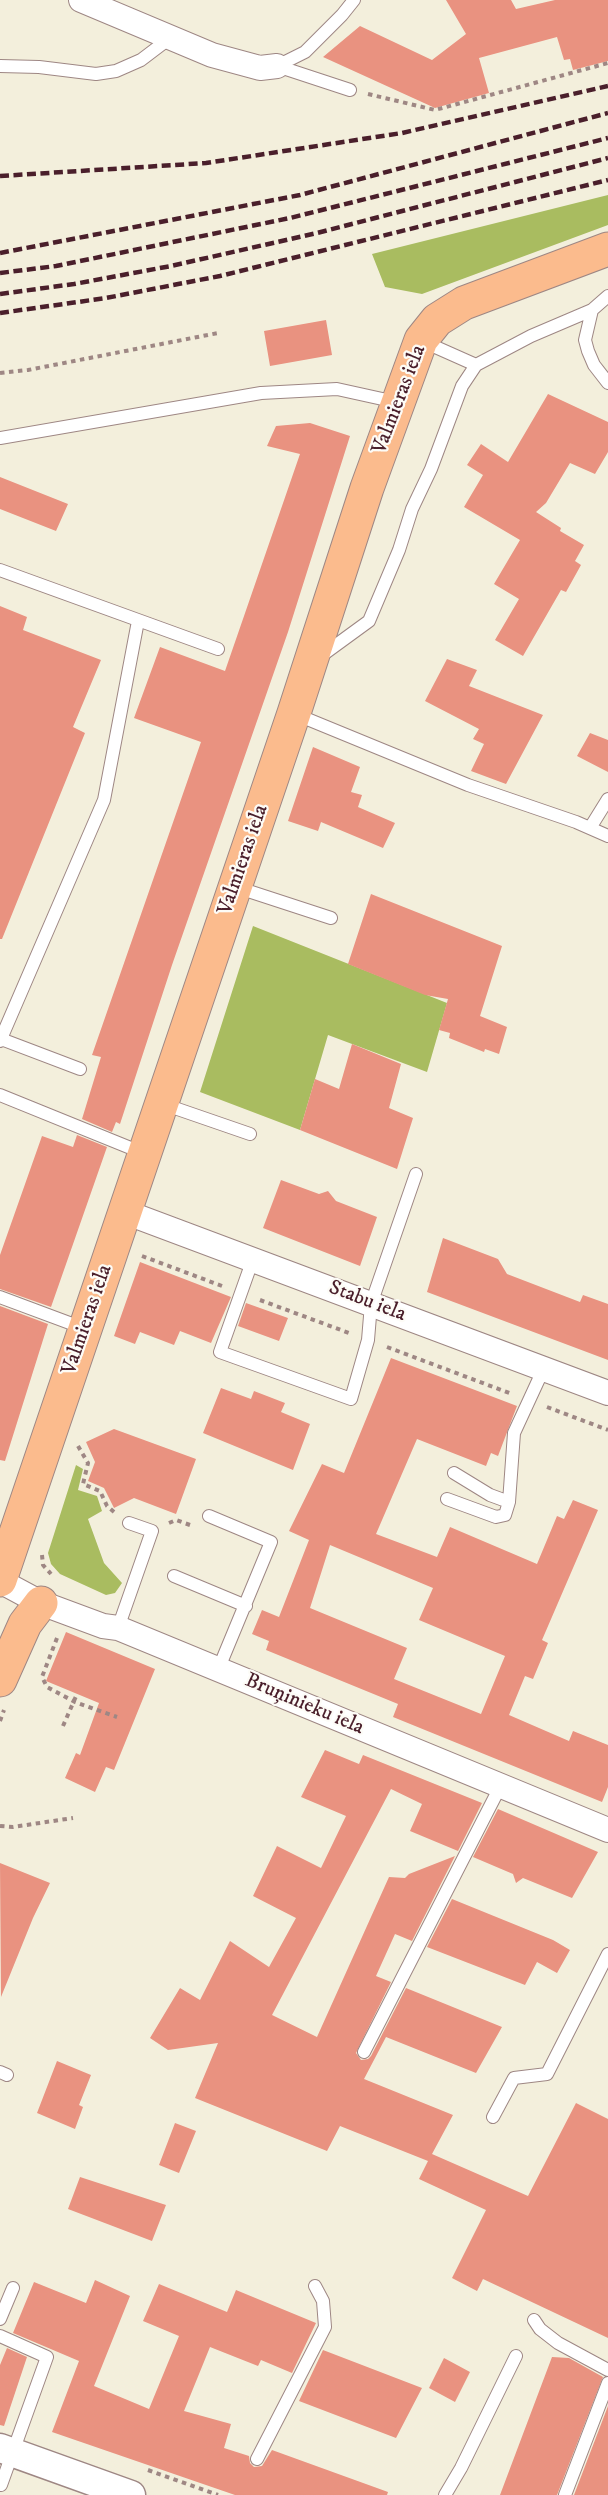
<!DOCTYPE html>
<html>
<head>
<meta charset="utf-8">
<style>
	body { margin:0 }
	canvas { display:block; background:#f3efdc }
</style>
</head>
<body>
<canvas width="608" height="2495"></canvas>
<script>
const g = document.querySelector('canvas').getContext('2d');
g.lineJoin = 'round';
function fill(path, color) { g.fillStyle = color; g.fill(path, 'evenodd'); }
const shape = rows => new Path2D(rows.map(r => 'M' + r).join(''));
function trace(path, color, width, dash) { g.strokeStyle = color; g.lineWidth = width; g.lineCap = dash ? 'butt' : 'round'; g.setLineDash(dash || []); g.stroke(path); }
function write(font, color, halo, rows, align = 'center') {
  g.font = font + ' "IM FELL DW Pica",serif'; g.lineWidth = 4.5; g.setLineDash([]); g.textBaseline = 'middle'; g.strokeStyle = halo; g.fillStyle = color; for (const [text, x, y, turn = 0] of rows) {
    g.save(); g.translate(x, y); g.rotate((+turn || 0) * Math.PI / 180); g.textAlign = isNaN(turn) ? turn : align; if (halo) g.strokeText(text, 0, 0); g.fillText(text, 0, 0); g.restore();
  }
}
const green = shape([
	[608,195,608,225,422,294,385,287,372,254],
	[253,926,447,1003,427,1072,328,1035,300,1130,200,1092],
	[76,1465,83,1469,78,1490,97,1496,102,1511,88,1519,104,1563,122,1583,115,1593,106,1595,60,1574,51,1564,48,1553]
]);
const building = shape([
	[446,0,511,0,516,9,555,0,608,0,608,61,573,70,570,59,564,60,557,37,479,58,489,93,435,108,323,57,360,26,432,60,466,34],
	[326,320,332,355,270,366,264,331],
	[548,394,608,422,608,452,595,474,570,463,546,503,536,512,561,528,560,531,584,545,575,561,581,565,566,592,561,590,523,656,495,640,519,599,494,584,520,540,464,507,483,475,467,465,481,444,508,462],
	[310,423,350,436,288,632,172,965,120,1124,116,1122,112,1132,82,1119,101,1057,92,1055,201,742,134,718,160,647,225,671,300,454,267,446,276,426],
	[0,477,68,504,56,531,0,509],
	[0,606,27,617,23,630,101,660,73,727,85,733,2,939,0,939],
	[447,659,477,670,469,686,543,715,506,784,471,771,484,744,473,739,479,729,425,701],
	[590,733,608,740,608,772,577,756],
	[313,747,360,767,351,792,362,795,358,807,395,823,383,848,321,822,318,831,288,821],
	[371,894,502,946,480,1016,507,1027,499,1054,485,1049,484,1052,449,1038,450,1033,439,1030,448,999,425,995,348,964],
	[352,1044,401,1064,389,1108,413,1118,397,1169,300,1130,315,1079,339,1089],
	[77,1135,107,1147,51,1307,0,1289,0,1255,42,1136,73,1147],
	[281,1180,319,1194,328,1191,336,1201,377,1217,360,1266,263,1228],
	[443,1238,498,1259,507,1274,580,1302,583,1295,608,1304,608,1360,427,1292],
	[140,1262,231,1297,211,1343,180,1331,174,1345,140,1332,135,1344,114,1336],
	[246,1303,288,1318,279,1341,238,1326],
	[0,1306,48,1324,5,1461,0,1460],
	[391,1358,517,1406,498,1456,491,1453,486,1466,417,1439,376,1534,437,1557,450,1527,537,1564,557,1516,564,1519,573,1500,598,1510,542,1640,548,1643,533,1679,525,1676,509,1715,569,1741,573,1731,608,1745,608,1787,602,1802,393,1717,398,1704,266,1650,269,1641,252,1634,262,1610,279,1617,309,1540,289,1531,322,1464,344,1473],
	[330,1545,433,1588,419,1620,505,1656,481,1714,394,1679,407,1648,310,1608],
	[221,1388,251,1399,254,1391,285,1403,281,1412,310,1424,293,1470,203,1433],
	[114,1429,196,1459,176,1514,134,1498,114,1508,104,1488,88,1481,95,1462,86,1442],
	[66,1632,155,1669,114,1770,106,1767,95,1792,65,1778,76,1753,80,1755,99,1703,46,1681],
	[325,1750,359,1764,363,1755,482,1803,458,1851,410,1831,422,1804,391,1789,272,2015,317,2037,389,1877,405,1878,409,1874,455,1856,412,1941,395,1934,376,1976,391,1982,356,2053,361,2060,368,2059,371,2056,406,1988,502,2027,476,2073,386,2037,364,2079,453,2115,432,2154,528,2196,576,2103,608,2119,608,2338,483,2279,477,2291,452,2278,486,2210,419,2179,428,2161,340,2126,327,2151,195,2098,218,2043,168,2050,150,2038,180,1988,200,2000,230,1941,269,1967,296,1918,253,1896,277,1846,321,1868,346,1816,301,1797],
	[498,1809,598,1852,572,1898,523,1878,516,1883,513,1874,473,1857],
	[0,1863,50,1883,33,1918,1,1997],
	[452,1899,553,1940,570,1950,557,1973,537,1962,525,1985,427,1947],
	[57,2061,91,2075,79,2105,83,2107,75,2129,37,2113],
	[175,2123,196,2131,179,2173,159,2165],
	[80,2177,166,2205,152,2241,68,2209],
	[95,2280,130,2296,94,2386,149,2409,179,2336,143,2321,159,2284,227,2312,236,2290,316,2323,292,2373,261,2360,258,2366,210,2347,184,2411,231,2424,224,2448,249,2456,250,2463,254,2467,262,2466,272,2450,388,2492,387,2495,235,2495,52,2432,79,2361,13,2333,34,2282,86,2303],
	[7,2348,27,2357,4,2426,0,2425,0,2365],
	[323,2350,422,2388,396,2438,299,2401],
	[552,2357,569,2358,603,2377,557,2495,500,2495],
	[444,2358,470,2372,455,2402,429,2388],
	[608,2406,608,2495,574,2495]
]);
const path = shape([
	[368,94,435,110,608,63],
	[0,373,28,370,218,333],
	[142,1256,222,1286],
	[260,1300,349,1333],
	[387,1347,512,1394],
	[547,1407,608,1430],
	[78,1446,88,1463,83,1484,100,1491,107,1506,114,1512],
	[169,1523,176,1520,190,1525],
	[42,1555,43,1565,51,1574],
	[57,1638,42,1677,47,1687,75,1702,117,1717],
	[0,1721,4,1710],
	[63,1726,77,1694],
	[0,1826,13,1827,73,1818],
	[148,2470,218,2495]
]);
const service = shape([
	[0,66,39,67,96,74,116,71,141,60,170,38],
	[277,66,305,52,342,15,354,0],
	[277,66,350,90],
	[592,310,585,340,588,351,594,365,608,383],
	[422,341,476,365],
	[0,438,261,393,337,389,396,402],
	[0,570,218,649],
	[321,656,369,621,399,550,412,509,431,469,462,386,476,365,531,336,592,310,608,296],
	[295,714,468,785,576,822,608,836],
	[590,828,608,799],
	[236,887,331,918],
	[1,1039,80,1069],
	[0,1041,104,800,138,621],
	[0,1095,143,1153],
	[163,1104,250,1134],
	[253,1259,220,1352,351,1399,368,1340,371,1304,416,1174],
	[0,1297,83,1328],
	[454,1473,490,1495,509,1502],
	[447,1499,496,1517,505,1515,509,1502,514,1433,544,1368],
	[209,1516,271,1542,218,1670],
	[174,1576,246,1606],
	[118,1628,152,1531,129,1523],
	[364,2052,500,1787],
	[0,2072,7,2075],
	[493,2117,514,2078,547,2074,608,1954],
	[0,2319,13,2288],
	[534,2320,540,2329,558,2343,608,2370],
	[0,2336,47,2357,1,2485],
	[257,2459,325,2327,323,2301,315,2286],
	[445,2495,461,2468,516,2356],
	[565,2495,608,2383]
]);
const minor = shape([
	[81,0,212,55,260,68,277,66],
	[125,1212,608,1393],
	[0,1581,41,1603,103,1626,118,1628,608,1830]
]);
const tertiary = shape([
	[0,2448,131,2495]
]);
const primary = shape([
	[0,1580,294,713,367,488,421,340,437,320,464,303,608,249],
	[0,1680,25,1624,41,1603]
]);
const rail = shape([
	[0,176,206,163,402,133,608,86],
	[0,253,300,195,608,113],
	[0,273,56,266,290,218,608,138],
	[0,294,74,284,171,266,317,233,608,158],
	[0,313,106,298,220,276,608,180]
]);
const streetNames = [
	["Valmieras iela",400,400,-69],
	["Valmieras iela",244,860,-71],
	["Stabu iela",367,1302,21],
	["Valmieras iela",88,1320,-71],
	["Bruņinieku iela",304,1705,23]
];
fill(green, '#a9bc60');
fill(building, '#e99280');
trace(service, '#9e8784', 14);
trace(minor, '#9e8784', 26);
trace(tertiary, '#9e8784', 31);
trace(primary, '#9e8784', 35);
trace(path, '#9e8784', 4, [4.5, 4.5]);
trace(service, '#fff', 12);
trace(minor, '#fff', 24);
trace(tertiary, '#fff', 28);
trace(primary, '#fbbb8d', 33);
trace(rail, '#4a1f2b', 4.5, [9, 4.5]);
write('21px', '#4a1f2b', '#fdfcf7', streetNames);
</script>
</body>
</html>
